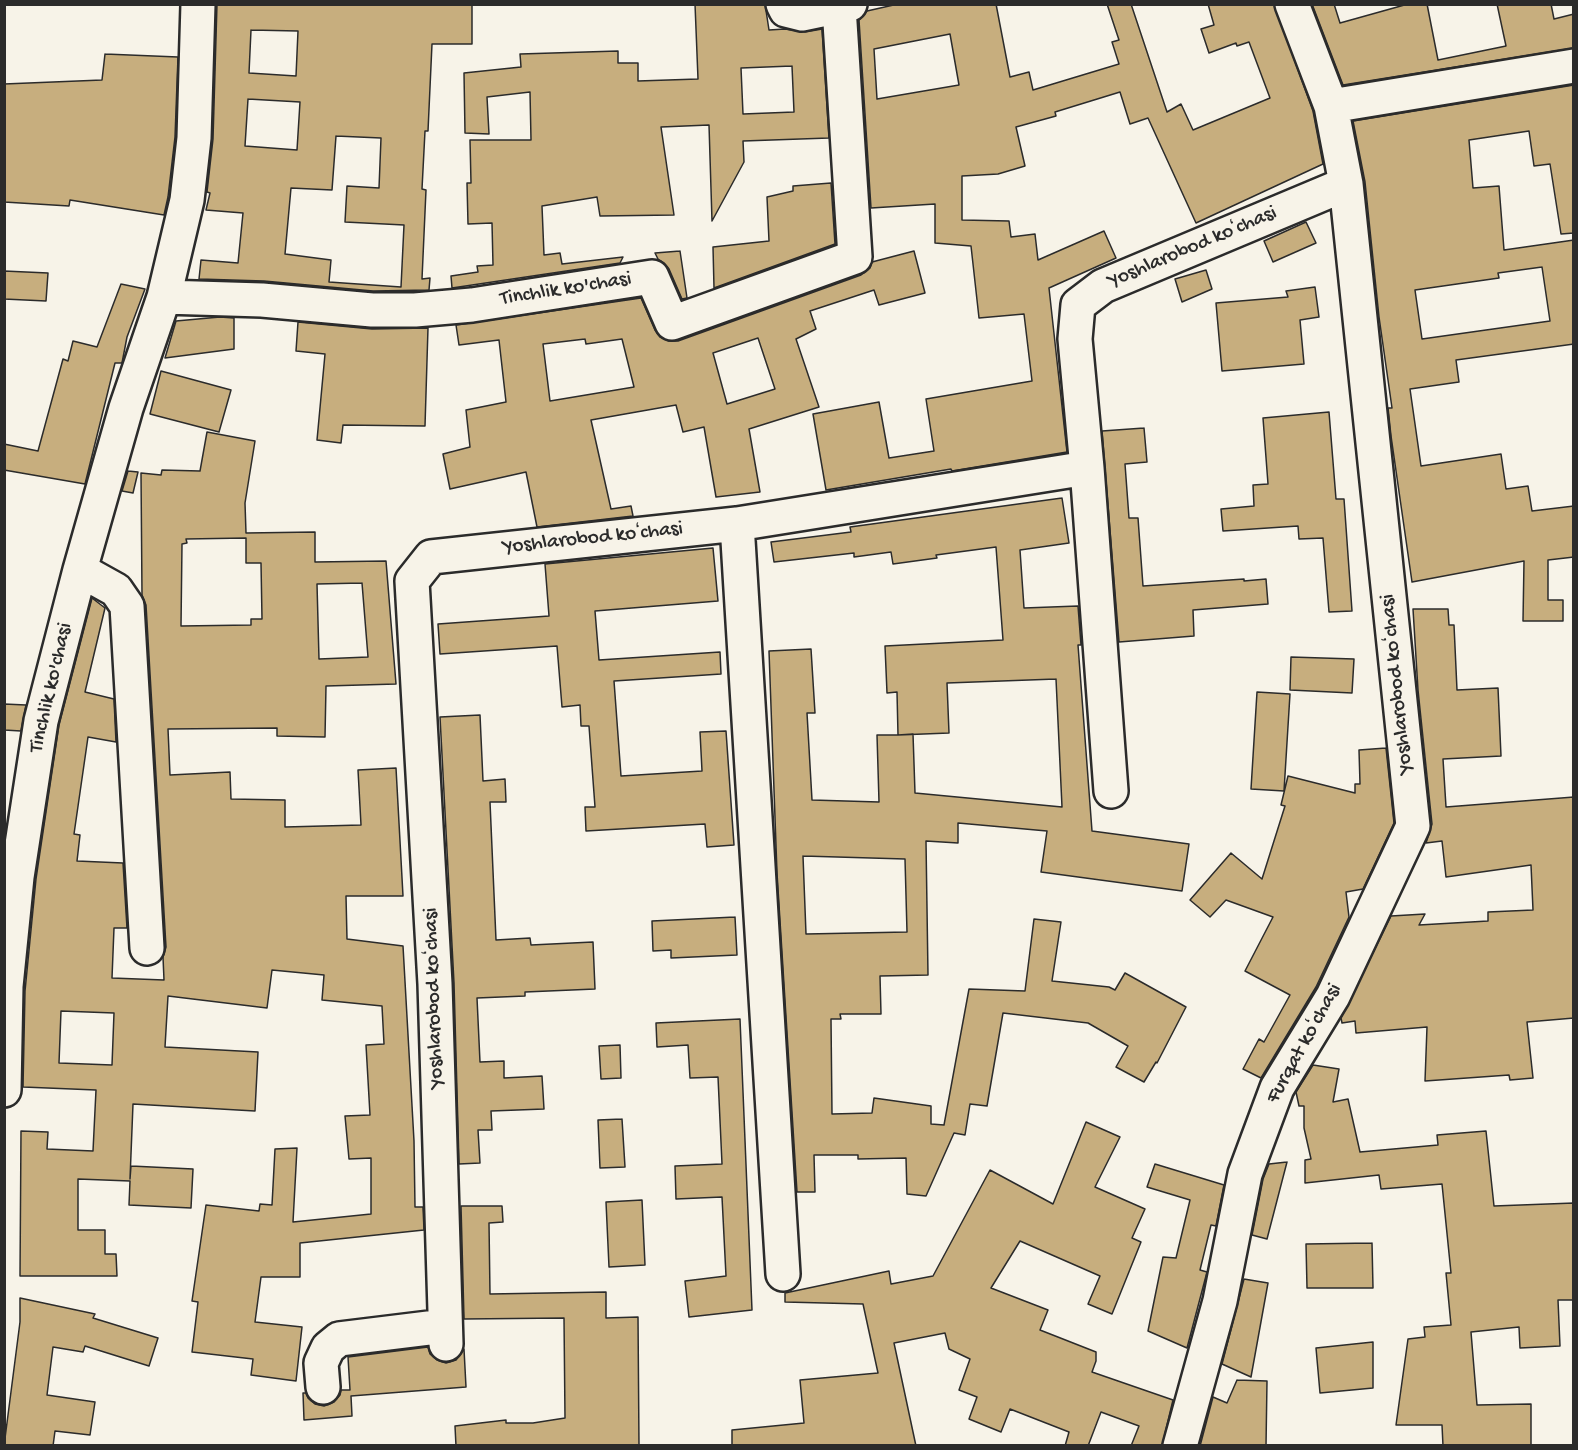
<!DOCTYPE html>
<html>
<head>
<meta charset="utf-8">
<style>
	body { margin:0 }
	#map { position:relative; width:1578px; height:1450px; overflow:hidden; background:#f7f3e8; font-family:"Gochi Hand",sans-serif }
	canvas { display:block }
	.frame { position:absolute; inset:0; border:6px solid #2b2b2b; pointer-events:none }
</style>
</head>
<body>
<div id="map">
<canvas width="1578" height="1450"></canvas>
<div class="frame"></div>
</div>
<script>
const g = document.querySelector('canvas').getContext('2d');
g.lineJoin = 'round';
function fill(path, color) { g.fillStyle = color; g.fill(path, 'evenodd'); }
const shape = rows => new Path2D(rows.map(r => 'M' + r).join(''));
function trace(path, color, width, dash) { g.strokeStyle = color; g.lineWidth = width; g.lineCap = dash ? 'butt' : 'round'; g.setLineDash(dash || []); g.stroke(path); }
function write(font, color, halo, rows, align = 'center') {
  g.font = font + ' "Gochi Hand",sans-serif'; g.lineWidth = 6; g.setLineDash([]); g.textBaseline = 'middle'; g.strokeStyle = halo; g.fillStyle = color; for (const [text, x, y, turn = 0] of rows) {
    g.save(); g.translate(x, y); g.rotate((+turn || 0) * Math.PI / 180); g.textAlign = isNaN(turn) ? turn : align; if (halo) g.strokeText(text, 0, 0); g.fillText(text, 0, 0); g.restore();
  }
}
const building = shape([
	[217,4,472,4,472,44,432,44,428,131,425,131,422,189,426,190,422,279,430,278,429,290,373,291,264,281,199,279,201,260,238,263,243,213,206,210,210,193,207,192,213,139,217,4],
	[251,30,298,31,296,76,249,73,251,30],
	[248,99,300,102,297,150,245,146,248,99],
	[336,136,381,138,379,188,347,186,345,222,404,225,401,287,329,282,331,260,285,254,291,188,332,190,336,136],
	[695,4,765,4,769,30,785,29,805,32,822,29,829,138,743,141,744,162,712,221,709,125,661,127,674,215,600,216,597,197,542,206,544,255,560,253,562,264,623,257,620,263,452,288,451,276,478,272,477,266,493,265,492,223,468,224,467,183,471,183,470,140,531,140,530,92,487,97,489,134,465,133,464,73,521,67,520,54,618,51,618,63,638,63,638,81,698,79,695,4],
	[792,66,794,112,743,114,741,68,792,66],
	[898,4,996,4,1010,77,1029,72,1033,90,1119,64,1112,42,1119,40,1107,4,1131,4,1167,112,1181,104,1193,130,1270,98,1249,42,1237,46,1236,43,1209,53,1201,29,1214,25,1208,4,1274,4,1313,111,1323,164,1196,223,1148,118,1130,124,1120,92,1055,112,1056,116,1016,127,1025,166,998,174,962,176,962,220,1009,221,1011,237,1035,234,1038,260,1104,231,1116,258,1049,288,1067,452,952,471,951,469,826,490,813,414,879,402,889,458,934,451,926,399,1032,381,1024,314,979,318,971,246,935,243,935,204,871,208,859,20,867,11,898,4],
	[950,34,959,85,877,99,874,49,950,34],
	[1312,4,1334,4,1340,23,1408,4,1427,4,1438,60,1506,46,1497,4,1551,4,1554,19,1574,14,1574,48,1343,85,1312,4],
	[105,54,178,57,175,137,168,197,164,215,70,200,69,206,4,202,4,84,102,80,105,54],
	[1574,85,1574,233,1561,234,1550,164,1534,166,1529,131,1469,140,1473,188,1499,186,1504,250,1574,240,1574,344,1456,360,1459,382,1410,389,1421,466,1501,454,1506,489,1528,486,1532,511,1574,506,1574,557,1548,560,1548,600,1563,600,1563,621,1523,621,1524,561,1412,582,1391,436,1388,408,1392,408,1379,317,1365,182,1353,121,1574,85],
	[1542,267,1550,321,1422,339,1415,290,1499,278,1498,273,1542,267],
	[831,183,835,244,714,288,713,247,769,241,767,197,793,191,793,186,831,183],
	[1306,222,1316,243,1273,262,1264,241,1306,222],
	[680,251,687,298,682,299,669,269,664,263,658,259,655,253,680,251],
	[914,251,925,293,879,305,874,290,810,311,816,329,796,339,819,407,749,429,760,492,716,497,704,427,683,432,676,405,591,420,611,509,631,506,633,516,537,527,526,472,450,489,443,454,470,447,466,410,506,402,499,340,459,345,456,325,641,298,655,330,660,337,669,341,678,341,861,275,870,268,872,262,914,251],
	[758,338,775,389,727,404,713,353,758,338],
	[585,339,586,344,622,339,634,387,550,401,543,344,585,339],
	[1206,270,1212,289,1182,302,1175,279,1206,270],
	[4,271,48,273,46,301,4,299,4,271],
	[121,284,145,289,127,337,122,363,115,363,85,484,4,470,4,444,38,451,63,359,68,361,73,341,97,347,121,284],
	[1315,287,1319,317,1300,320,1304,364,1222,371,1216,303,1288,297,1286,291,1315,287],
	[220,317,234,318,234,349,165,358,176,321,220,317],
	[298,322,372,329,428,328,425,426,343,425,341,443,317,440,325,354,296,351,298,322],
	[161,371,231,390,219,432,150,414,161,371],
	[1329,412,1336,499,1344,499,1352,611,1329,612,1323,538,1299,539,1298,526,1223,531,1221,509,1254,506,1253,485,1268,484,1263,418,1329,412],
	[1144,428,1147,462,1125,464,1129,518,1138,518,1143,586,1244,579,1244,581,1266,579,1268,604,1193,610,1194,636,1119,642,1102,431,1144,428],
	[207,432,255,441,245,503,246,533,315,532,315,562,386,561,396,684,326,686,325,737,277,736,277,728,168,729,170,775,230,772,231,799,285,800,285,827,361,825,358,770,396,768,403,896,346,896,347,939,403,946,414,1141,415,1207,423,1207,424,1230,300,1243,300,1277,261,1277,255,1322,302,1327,296,1381,251,1375,253,1359,192,1352,198,1302,192,1301,206,1205,259,1211,260,1204,272,1205,275,1149,297,1148,293,1222,371,1214,371,1158,349,1159,345,1116,370,1115,366,1045,384,1044,382,1006,322,1000,324,975,272,970,267,1008,168,996,165,1047,258,1052,255,1111,133,1104,130,1179,131,1166,193,1169,191,1208,129,1205,130,1181,78,1179,78,1230,105,1230,105,1254,116,1254,117,1276,20,1276,21,1131,48,1132,47,1149,93,1151,96,1090,23,1087,25,991,36,879,59,725,92,598,105,608,85,692,114,699,116,742,88,737,74,834,80,835,77,861,123,863,127,928,114,928,112,978,164,980,163,957,166,947,146,605,142,595,141,473,161,475,162,470,200,471,207,432],
	[246,538,246,563,261,563,262,619,251,619,251,625,181,626,182,544,187,543,186,539,246,538],
	[362,583,368,657,319,659,317,584,362,583],
	[61,1011,114,1013,112,1065,59,1063,61,1011],
	[128,471,138,472,133,493,122,491,128,471],
	[1062,498,1069,543,1020,550,1024,608,1078,606,1081,645,1078,645,1092,831,1189,844,1182,891,1041,872,1047,831,958,823,958,843,926,841,928,975,880,976,881,1014,840,1014,841,1019,831,1019,832,1114,872,1113,874,1098,931,1106,931,1124,944,1125,969,989,1025,991,1034,919,1061,922,1052,981,1109,987,1115,990,1125,973,1186,1007,1157,1063,1156,1062,1144,1082,1116,1067,1128,1046,1088,1023,1003,1013,987,1106,970,1104,965,1135,954,1133,926,1196,907,1194,906,1158,858,1159,858,1155,814,1155,815,1192,797,1192,777,873,769,651,811,649,815,713,807,713,812,800,879,802,877,735,898,735,897,692,887,693,885,646,1003,640,996,547,936,555,937,558,893,564,891,552,854,557,854,553,774,562,771,542,851,532,850,527,1062,498],
	[1056,679,1062,807,915,793,913,734,898,735,949,733,947,683,1056,679],
	[803,856,905,859,907,932,806,934,803,856],
	[713,548,718,601,595,611,599,660,720,652,721,674,614,681,621,776,702,771,700,732,726,731,734,845,707,847,705,824,586,831,585,807,595,807,589,726,581,726,580,705,562,707,557,646,440,654,438,624,549,616,545,564,713,548],
	[1413,609,1448,609,1449,625,1454,625,1457,690,1498,688,1501,756,1443,759,1446,807,1574,797,1574,1018,1527,1022,1533,1078,1510,1080,1509,1075,1425,1081,1427,1027,1356,1033,1355,1021,1342,1023,1341,1018,1391,916,1425,914,1419,925,1488,921,1488,912,1533,910,1531,865,1446,877,1442,841,1426,843,1432,824,1418,690,1413,609],
	[1291,657,1354,659,1352,693,1290,690,1291,657],
	[1257,692,1290,694,1284,791,1251,789,1257,692],
	[4,704,26,705,21,731,4,730,4,704],
	[480,715,483,781,505,779,506,802,490,802,496,940,530,938,531,945,593,942,595,989,525,992,525,996,477,998,480,1062,504,1061,504,1078,542,1076,544,1109,491,1111,492,1130,478,1130,480,1163,459,1164,454,983,440,717,480,715],
	[1386,748,1394,823,1363,889,1346,892,1349,917,1316,987,1261,1078,1243,1069,1259,1039,1264,1042,1290,995,1245,971,1273,917,1226,900,1210,917,1190,900,1231,853,1262,879,1285,806,1281,805,1288,776,1355,793,1355,784,1360,784,1359,750,1386,748],
	[735,917,737,955,671,958,671,950,653,951,652,921,735,917],
	[740,1019,752,1310,689,1317,685,1281,726,1276,722,1197,676,1199,675,1166,722,1164,718,1077,690,1078,688,1045,657,1047,656,1023,740,1019],
	[620,1045,621,1078,601,1079,599,1046,620,1045],
	[1313,1065,1339,1069,1333,1102,1348,1099,1360,1152,1438,1145,1437,1135,1486,1131,1494,1206,1574,1203,1574,1300,1558,1300,1560,1346,1520,1348,1519,1327,1471,1332,1477,1405,1531,1404,1531,1446,1443,1446,1442,1425,1396,1425,1408,1339,1425,1337,1424,1327,1451,1325,1446,1273,1451,1273,1442,1184,1381,1189,1379,1175,1305,1183,1305,1160,1311,1159,1304,1128,1304,1106,1299,1106,1296,1092,1313,1065],
	[622,1119,625,1167,600,1168,598,1120,622,1119],
	[1086,1122,1120,1137,1095,1187,1145,1209,1132,1238,1141,1242,1112,1314,1088,1304,1100,1276,1020,1241,991,1288,1048,1310,1040,1330,1096,1352,1096,1361,1092,1372,1173,1400,1162,1446,1131,1446,1139,1426,1101,1412,1088,1446,1065,1446,1069,1432,1010,1409,1001,1432,969,1419,977,1397,959,1390,970,1359,949,1349,945,1333,894,1343,916,1446,732,1446,732,1430,804,1423,800,1380,878,1373,863,1304,785,1302,785,1293,889,1271,891,1284,933,1276,990,1170,1053,1204,1086,1122],
	[1287,1162,1267,1239,1252,1235,1263,1179,1269,1164,1287,1162],
	[1155,1164,1224,1185,1216,1226,1211,1225,1200,1270,1207,1272,1187,1348,1148,1331,1163,1257,1176,1258,1190,1200,1147,1187,1155,1164],
	[642,1200,645,1265,609,1267,606,1202,642,1200],
	[461,1206,502,1206,503,1222,489,1223,490,1294,606,1292,606,1318,638,1317,639,1446,456,1446,455,1426,506,1420,506,1423,533,1423,565,1418,564,1318,464,1319,461,1206],
	[1372,1243,1373,1288,1307,1288,1306,1244,1372,1243],
	[1244,1279,1268,1283,1251,1377,1222,1364,1244,1279],
	[20,1298,95,1314,93,1318,158,1338,149,1366,85,1346,83,1352,53,1347,47,1395,95,1402,90,1435,55,1431,53,1446,4,1446,20,1322,20,1298],
	[1373,1342,1373,1388,1320,1393,1316,1348,1373,1342],
	[428,1347,430,1354,437,1360,446,1363,456,1360,464,1349,466,1387,351,1396,352,1416,304,1420,303,1393,306,1393,308,1398,315,1404,324,1406,334,1402,340,1395,341,1390,350,1390,348,1357,428,1347],
	[1237,1380,1267,1381,1266,1446,1200,1446,1213,1397,1227,1403,1237,1380]
]);
const minor = shape([
	[783,4,786,10,802,14,850,4],
	[1292,4,1331,106],
	[164,297,262,300,372,310,415,310,472,305,652,277,672,323,855,257,839,7],
	[1087,468,1111,791],
	[737,524,783,1274],
	[80,570,116,590,127,606,147,948],
	[4,1090,6,986,17,877,41,721,80,570,126,408,164,297,187,200,194,138,198,4],
	[446,1344,435,984,412,581,431,557,737,524,1087,468,1075,339,1078,305,1103,286,1346,184],
	[323,1387,321,1363,328,1348,339,1339,445,1326],
	[1180,1446,1220,1301,1245,1174,1277,1088,1333,996,1413,826,1346,184,1331,106,1574,66]
]);
const streetNames = [
	["Yoshlarobod koʻchasi",1193,248,-23],
	["Tinchlik ko'chasi",566,290,-9],
	["Yoshlarobod koʻchasi",593,539,-6],
	["Yoshlarobod koʻchasi",1398,684,-96],
	["Tinchlik ko'chasi",52,688,-77],
	["Yoshlarobod koʻchasi",435,998,-92],
	["Furqat koʻchasi",1305,1044,-61]
];
fill(building, '#c7ae7e');
trace(building, '#2b2b2b', 1.5);
trace(minor, '#2b2b2b', 38);
trace(minor, '#f7f3e8', 33);
write('21px', '#2b2b2b', '#f7f3e8', streetNames);
</script>
</body>
</html>
